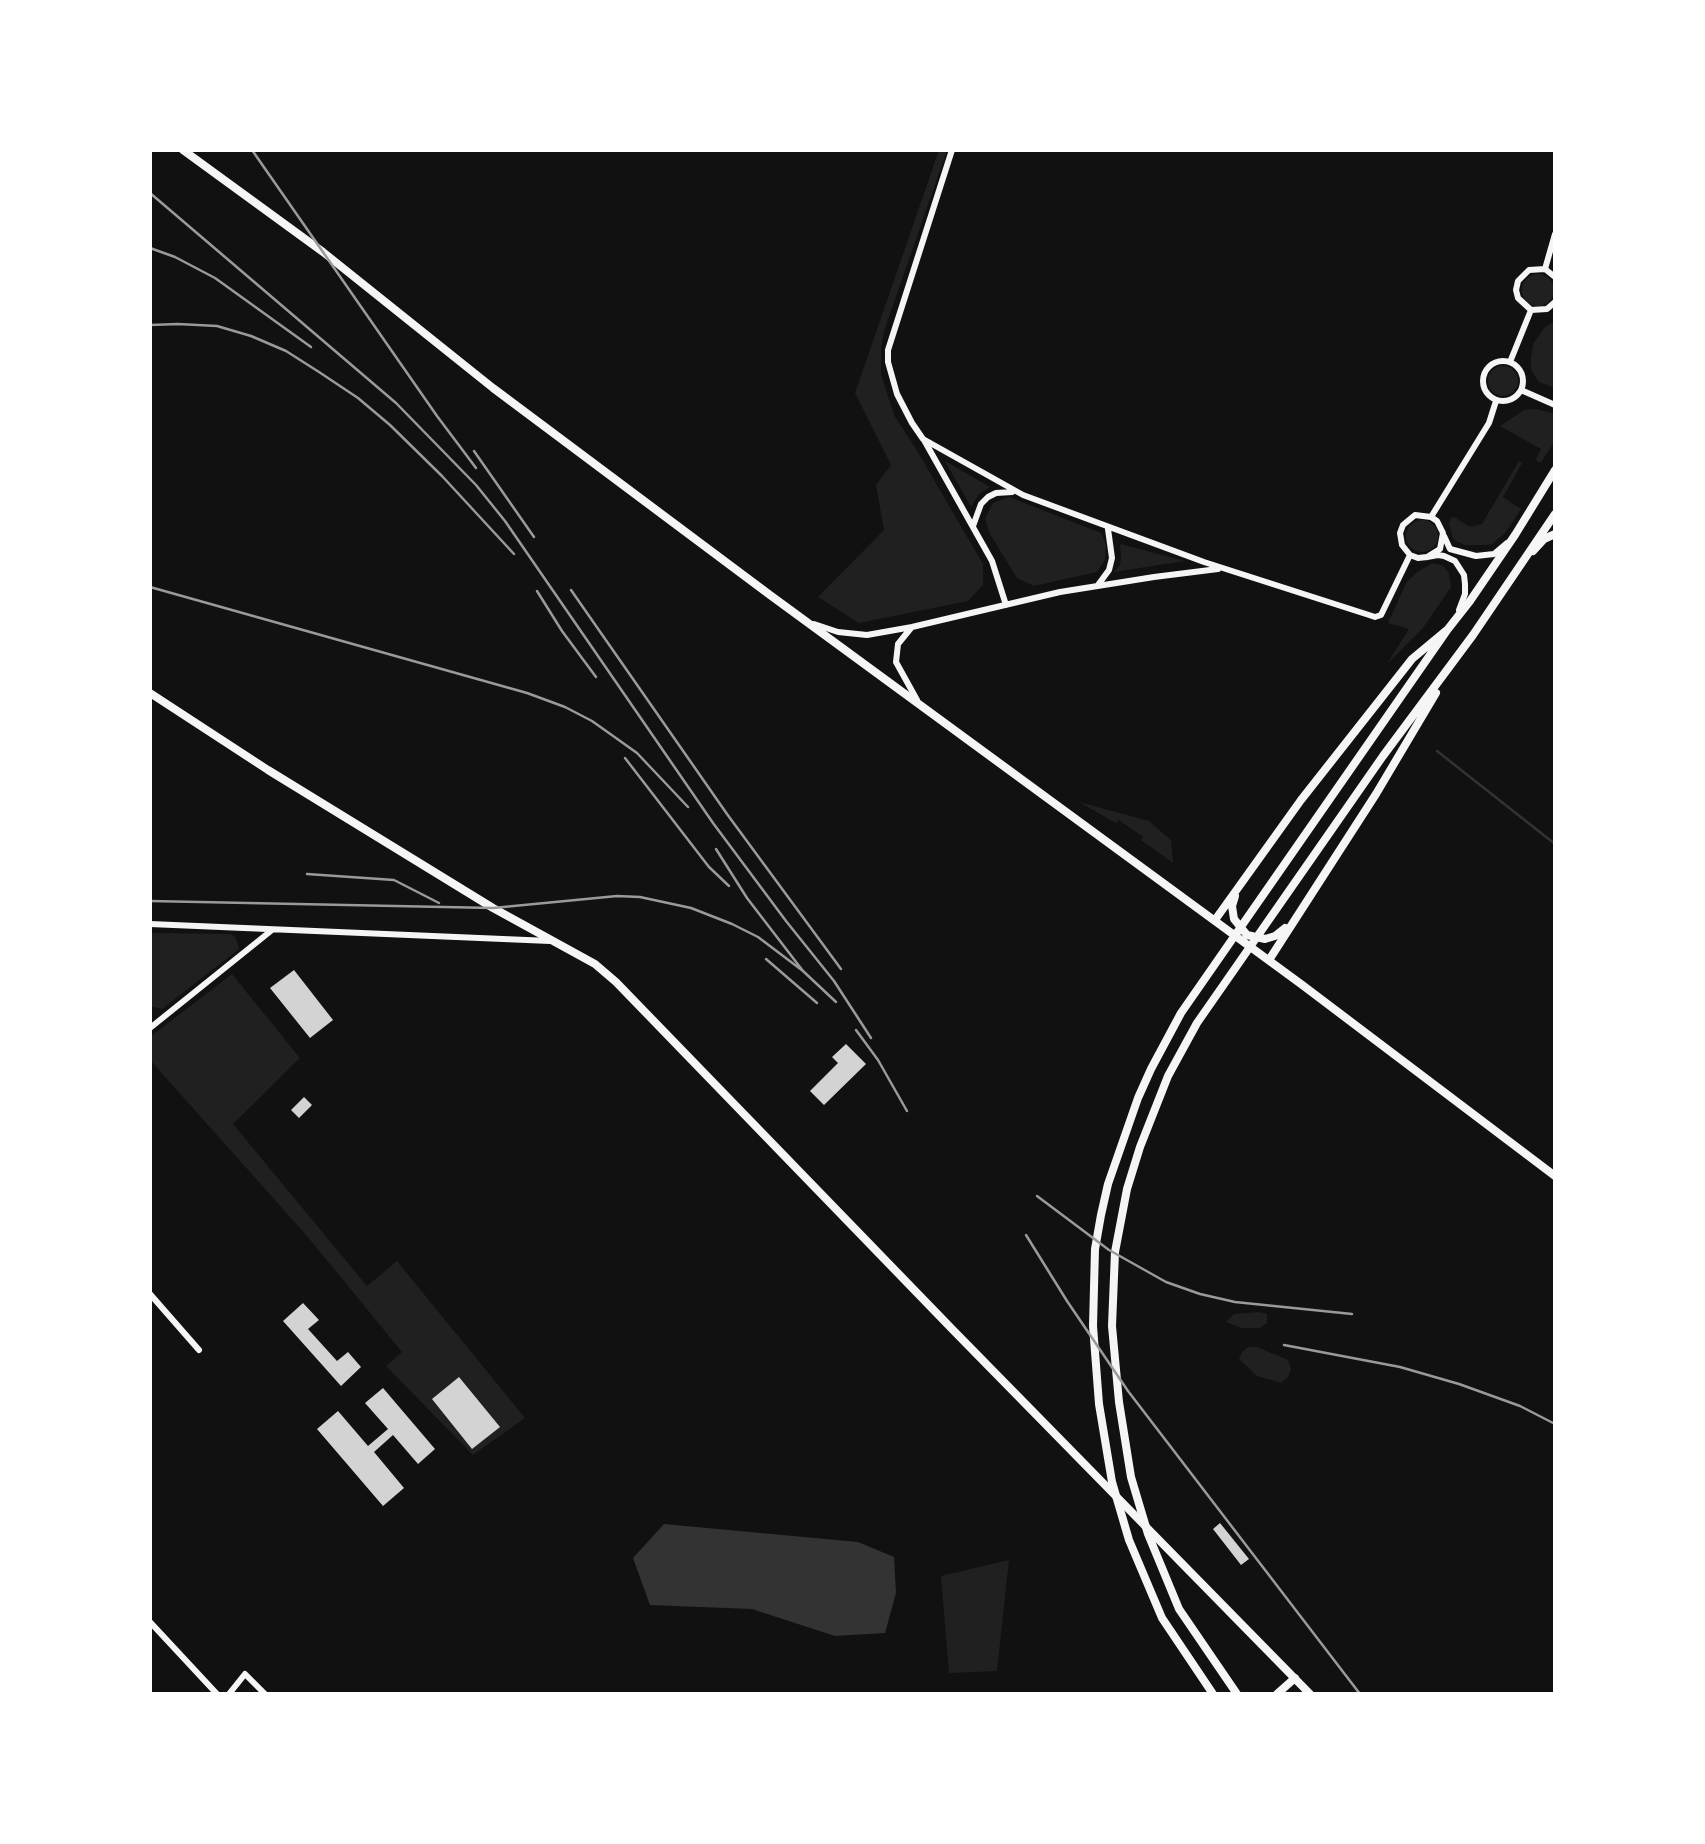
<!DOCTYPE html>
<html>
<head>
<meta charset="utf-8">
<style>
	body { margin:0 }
	#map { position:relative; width:1705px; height:1844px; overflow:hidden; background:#111; font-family:"Fira Sans Condensed",sans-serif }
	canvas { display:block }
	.frame { position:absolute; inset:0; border:152px solid #fff; pointer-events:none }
</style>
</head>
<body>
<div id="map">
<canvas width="1705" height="1844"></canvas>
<div class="frame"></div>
</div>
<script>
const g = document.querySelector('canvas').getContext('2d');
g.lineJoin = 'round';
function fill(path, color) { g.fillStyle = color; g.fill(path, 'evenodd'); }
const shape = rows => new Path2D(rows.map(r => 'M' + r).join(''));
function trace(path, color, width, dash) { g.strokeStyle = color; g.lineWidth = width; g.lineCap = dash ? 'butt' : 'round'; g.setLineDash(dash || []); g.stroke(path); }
const green = shape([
	[939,150,947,150,884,331,881,349,881,374,894,415,916,449,983,564,983,585,968,601,859,623,818,597,884,530,876,485,891,465,855,393],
	'1522 290a16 16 0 1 1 32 0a16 16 0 1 1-32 0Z',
	[1555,321,1555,388,1539,382,1531,370,1531,358,1533,344,1544,328],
	'1488 381a15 15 0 1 1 30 0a15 15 0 1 1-30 0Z',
	[1536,409,1555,414,1555,441,1541,462,1538,462,1536,459,1541,449,1500,426,1524,410],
	[945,461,990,487,979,494,971,507],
	[1519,461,1522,463,1503,497,1521,509,1506,532,1492,544,1485,545,1465,545,1453,539,1449,523,1451,518,1454,517,1470,527,1482,524],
	[1009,497,1101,533,1106,545,1105,560,1097,572,1034,586,1017,578,990,534,985,518,993,503],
	'1406 536a16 16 0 1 1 32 0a16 16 0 1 1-32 0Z',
	[1120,544,1185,561,1114,572,1120,565,1121,558],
	[1433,563,1442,565,1449,573,1451,587,1423,628,1387,664,1409,629,1388,623,1406,583,1417,572],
	[1079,802,1149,821,1171,840,1173,863,1141,840,1143,837,1119,820,1116,823],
	[150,933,231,934,236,938,239,949,162,1009,150,1006],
	[232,974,300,1058,233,1124,367,1286,397,1261,525,1418,473,1455,386,1366,402,1352,307,1236,150,1060,150,1037],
	[1259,1312,1267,1314,1267,1323,1260,1328,1242,1328,1226,1322,1234,1314],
	[1248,1347,1257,1347,1288,1360,1291,1369,1288,1377,1281,1383,1257,1376,1239,1359,1242,1352],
	[1009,1560,997,1671,949,1673,941,1576]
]);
const water = shape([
	[664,1524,858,1542,894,1557,896,1593,885,1633,835,1636,752,1609,650,1605,633,1558]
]);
const stream = shape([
	[1437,751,1555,844]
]);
const building = shape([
	[294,970,333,1020,310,1038,270,988],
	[846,1044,866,1064,824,1105,810,1091,838,1063,832,1057],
	[304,1097,312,1105,299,1118,291,1110],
	[303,1303,319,1320,308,1329,337,1361,348,1352,361,1367,341,1386,283,1321],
	[459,1377,500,1427,472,1449,432,1399],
	[383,1388,435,1449,418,1464,393,1435,374,1452,404,1488,383,1506,317,1429,338,1411,368,1446,388,1429,365,1403],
	[1220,1523,1249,1559,1241,1565,1213,1529]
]);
const minor = shape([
	[952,150,888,350,888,362,897,394,912,423,923,439,1023,495,1204,562,1369,615,1375,617,1381,615,1410,555],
	[1545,269,1555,234],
	[1555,277,1545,269,1529,270,1518,281,1516,290,1518,298,1531,310,1547,309,1555,302],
	'1483 381a20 20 0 1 1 40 0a20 20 0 1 1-40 0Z',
	[1510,362,1531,310],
	[1521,390,1555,405],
	[924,440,992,561,1006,605],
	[1431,517,1489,423,1496,401],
	[973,526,981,504,988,497,996,493,1012,492],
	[1444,536,1450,549,1476,556,1494,554,1507,543],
	[1427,557,1440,549,1443,533,1437,521,1431,517,1415,515,1403,525,1400,533,1402,545,1410,555,1418,558,1427,557,1438,555,1444,556,1455,561,1464,575,1465,584,1465,594,1459,610],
	[1098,585,1109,570,1112,558,1108,529],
	[814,624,838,632,867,635,912,627,1060,592,1154,577,1218,569],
	[911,628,898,644,896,662,917,700],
	[150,924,550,941],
	[150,1028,272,930],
	[150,1294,199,1350],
	[150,1622,217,1694],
	[229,1694,245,1674,265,1694]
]);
const tertiary = shape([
	[1533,551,1544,539,1555,534],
	[150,693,268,770,493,908,595,964,616,982,953,1330,1310,1694],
	[1277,1694,1295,1678]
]);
const secondary = shape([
	[183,150,323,252,493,388,770,595,1301,984,1555,1176],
	[1235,896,1232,906,1234,919,1247,935,1265,939,1275,936,1285,928],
	[1215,920,1301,800,1412,659,1448,629,1470,601,1515,535,1555,470],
	[1269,960,1376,794,1436,693],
	[1213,1694,1162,1618,1129,1540,1112,1482,1099,1404,1093,1326,1095,1249,1101,1215,1108,1184,1138,1098,1151,1069,1181,1013,1448,629],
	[1237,1694,1179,1609,1148,1534,1131,1477,1119,1402,1112,1326,1115,1252,1127,1189,1140,1147,1168,1076,1197,1023,1383,756,1473,635,1555,514]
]);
const rail = shape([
	[252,150,437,416,476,468],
	[150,193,396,403,476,485,505,521,713,823,786,921,834,981,871,1038],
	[150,248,175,257,215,278,311,347],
	[150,325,178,324,217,326,251,336,286,351,319,372,358,398,390,425,442,476,514,554],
	[474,451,534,537],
	[150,587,527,693,565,707,592,721,637,753,688,807],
	[571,590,727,814,841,969],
	[537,591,562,631,596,677],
	[625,758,709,867,729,886],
	[716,849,747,898,803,971],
	[307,874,394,880,439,903],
	[150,901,493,908,617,896,640,897,691,908,732,924,758,937,803,971,836,1002],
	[766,959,817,1003],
	[856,1030,878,1060,907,1111],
	[1037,1196,1109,1250,1166,1282,1200,1294,1235,1302,1352,1314],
	[1026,1235,1067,1301,1128,1391,1360,1694],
	[1284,1345,1400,1367,1459,1384,1520,1406,1555,1424]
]);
fill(green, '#202020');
fill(water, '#333');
trace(stream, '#333', 2.5);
fill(building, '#d3d3d3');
trace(minor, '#f5f5f5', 6);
trace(tertiary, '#f5f5f5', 8);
trace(secondary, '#f5f5f5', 8);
trace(rail, '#9a9a9a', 2.5);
</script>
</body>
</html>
